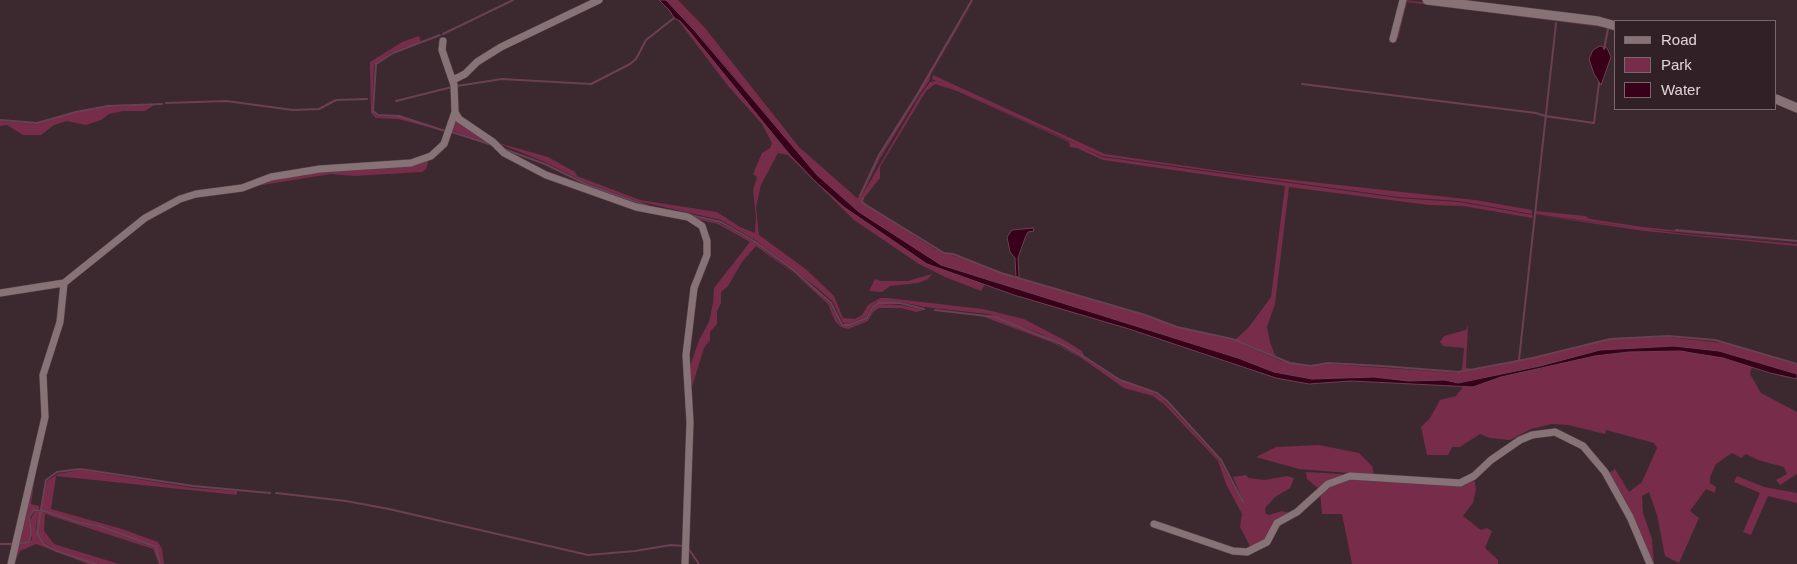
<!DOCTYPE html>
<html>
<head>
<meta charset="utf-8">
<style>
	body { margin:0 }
	#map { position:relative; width:1797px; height:564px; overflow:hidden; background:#3b292f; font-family:Arial,sans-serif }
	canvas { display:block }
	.legend { position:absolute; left:1614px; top:20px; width:162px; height:90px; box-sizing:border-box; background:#312025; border:1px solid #77686d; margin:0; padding:6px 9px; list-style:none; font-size:15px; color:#e1d5d8 }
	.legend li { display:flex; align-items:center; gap:10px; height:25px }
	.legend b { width:25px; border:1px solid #77686d }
</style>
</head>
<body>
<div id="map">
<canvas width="1797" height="564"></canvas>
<ul class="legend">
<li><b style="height:6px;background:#877278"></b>Road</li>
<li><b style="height:14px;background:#772c49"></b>Park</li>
<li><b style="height:14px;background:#39001a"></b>Water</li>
</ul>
</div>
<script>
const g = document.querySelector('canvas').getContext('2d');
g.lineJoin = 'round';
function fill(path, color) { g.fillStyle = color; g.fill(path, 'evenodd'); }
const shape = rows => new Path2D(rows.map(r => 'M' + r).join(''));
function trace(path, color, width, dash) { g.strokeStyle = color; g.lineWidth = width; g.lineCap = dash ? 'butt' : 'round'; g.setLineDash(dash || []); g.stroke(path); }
const green = shape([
	[666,0,678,0,705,28,799,147,857,198,860,196,880,155,974,0,931,74,929,81,919,95,879,160,861,197,921,94,930,82,936,81,1064,138,1102,157,1398,198,1459,202,1533,215,1532,218,1463,206,1429,205,1289,187,1275,304,1267,327,1270,342,1276,358,1256,348,1235,340,1249,327,1271,297,1285,186,1103,160,1077,148,1070,147,1069,142,957,91,935,84,926,91,880,167,880,178,861,202,935,249,1001,273,1145,316,1177,327,1232,340,1281,361,1306,366,1328,364,1459,373,1533,358,1610,339,1668,337,1723,343,1797,365,1797,374,1719,351,1674,346,1600,350,1540,366,1457,383,1445,380,1409,381,1374,377,1312,379,1274,372,1238,358,941,265,859,212,817,175,705,42],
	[1404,0,1593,22,1616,28,1616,32,1609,28,1407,2,1398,39,1395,39],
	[677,19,689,31,790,155,817,183,844,207,927,264,985,284,981,291,945,277,919,264,854,220,788,155,778,153,761,185,756,207,759,235,807,270,834,296,843,318,855,319,862,315,868,305,880,298,887,298,983,309,1024,319,1066,341,1082,351,1084,355,1041,334,988,314,924,307,901,302,877,302,872,306,866,317,848,324,843,323,833,302,816,287,755,240,721,220,637,201,589,184,545,162,495,142,548,157,575,172,577,176,640,200,717,212,740,227,755,233,756,217,753,190,757,177,753,174,762,153,770,148,772,143,762,124,728,86],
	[419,36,421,42,392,52,374,65,372,111,377,116,400,117,447,132,398,119,376,118,371,113,370,62,402,42],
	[933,75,1105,154,1248,175,1475,200,1532,210,1532,214,1459,201,1398,197,1102,156,932,79],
	[154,105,145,111,123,111,109,114,101,120,86,125,67,121,54,125,41,135,23,135,7,125,0,126,0,121,37,124,76,112,108,107],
	[456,118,493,145,451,130],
	[429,159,426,169,422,172,354,176,331,174,256,186,271,178],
	[574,181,636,204,720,223,754,242,814,289,830,304,841,326,849,326,868,319,874,307,878,304,900,305,924,310,916,312,901,308,879,308,873,312,868,321,848,329,841,327,835,321,828,304,796,275,756,246,742,262,728,286,721,292,721,303,717,311,717,324,710,332,710,340,704,348,690,393,688,372,699,340,709,322,713,303,714,288,750,242,718,224,642,207,573,184],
	[1535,211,1585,216,1590,219,1643,227,1797,243,1645,229,1535,214],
	[1535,215,1685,234,1797,244,1797,246,1645,231],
	[932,274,928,279,918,283,890,286,882,292,869,291,875,279,881,281,908,281],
	[979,315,995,318,1040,336,1083,357,1120,381,1151,391,1162,398,1220,461,1242,502,1243,501,1233,477,1246,475,1249,478,1265,480,1287,476,1294,478,1290,488,1275,497,1265,508,1266,514,1269,515,1282,511,1289,513,1273,522,1266,539,1251,548,1240,527,1242,514,1226,484,1218,461,1165,405,1153,396,1124,388,1080,357,1051,342],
	[1468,325,1466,368,1472,369,1460,372,1462,369,1464,348,1443,346,1440,342,1444,336,1466,330],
	[1680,351,1723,358,1752,367,1750,374,1761,393,1797,412,1797,474,1780,485,1776,480,1787,474,1784,467,1758,460,1746,454,1741,458,1732,453,1716,464,1710,477,1710,483,1716,487,1715,493,1706,489,1690,511,1699,518,1679,563,1665,556,1657,515,1649,492,1642,496,1643,513,1652,539,1654,564,1652,564,1626,501,1609,473,1615,469,1629,492,1642,482,1657,448,1654,443,1606,430,1605,434,1568,425,1552,424,1531,429,1510,440,1490,438,1480,434,1460,447,1452,447,1448,455,1427,455,1421,427,1430,418,1440,400,1456,396,1463,387,1473,387,1501,377,1595,356,1629,352],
	[1319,445,1359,453,1372,466,1374,475,1299,469,1256,457,1276,447],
	[80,470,193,488,237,491,237,495,56,476,51,509,122,529,158,542,162,549,164,564,161,564,156,547,99,525,77,521,41,510,47,481,58,474],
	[1306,472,1341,474,1345,476,1319,489,1307,479],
	[1737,476,1764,487,1797,493,1797,503,1768,496,1751,535,1743,532,1760,493,1734,482],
	[32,477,35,477,31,504,39,506,39,509,34,510,28,517,30,534,29,541,18,544],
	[1474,477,1476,489,1473,503,1463,516,1481,530,1487,528,1492,531,1485,548,1498,560,1498,564,1352,564,1342,514,1322,514,1320,491,1347,478,1440,483],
	[35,511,43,512,77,523,99,527,155,548,157,550,159,564,153,549,45,514,44,531,54,544,119,564,98,564,54,549,45,543,37,533,37,517,36,533,44,544,53,550,94,564,88,564,36,544,20,551,14,564,18,545,30,542,32,539,29,521]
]);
const water = shape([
	[659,0,666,0,694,30,817,175,859,212,941,265,1238,358,1274,372,1312,379,1374,377,1409,381,1445,380,1458,383,1540,366,1600,350,1674,346,1719,351,1797,374,1797,379,1770,373,1723,358,1680,351,1629,352,1595,356,1501,377,1473,387,1351,381,1309,384,1276,378,1129,329,1014,295,927,264,844,207,817,183,790,155,689,31,680,21,674,18,670,11,659,0],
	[1600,46,1607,48,1611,57,1601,85,1594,74,1589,59,1593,50,1600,46],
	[1033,228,1034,231,1028,232,1025,238,1018,258,1019,277,1016,277,1015,258,1010,252,1007,237,1012,230,1033,228]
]);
const stream = shape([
	[443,34,513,0],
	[440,35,393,53,376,64,373,111,378,115,399,116,445,131],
	[1604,49,1608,29],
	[1302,84,1536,113,1545,116,1594,123,1599,83],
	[457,86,502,79,591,84,630,64,636,59,646,40,674,18],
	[396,101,452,87],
	[166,103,226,101,293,110,319,109,336,100,367,99],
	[0,120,37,123,76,112,108,106,162,104],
	[452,132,492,145],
	[504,149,545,164,588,185,648,206],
	[860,196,879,155,917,95,972,0],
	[863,198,862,202,866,205,944,253,953,254,1001,273,1145,315,1177,327,1232,339,1290,363,1311,366,1328,363,1382,366,1459,372,1533,358,1610,339,1668,336,1715,340,1797,364],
	[672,211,721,222,754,241,793,270,831,303,842,325,849,325,867,318,873,307,878,303,900,303,924,309],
	[1676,230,1797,241],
	[935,310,995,317,1061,344,1083,356,1120,380,1157,393,1167,401,1221,460,1243,502],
	[1519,360,1556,23],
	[276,493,346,501,389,509,588,555,635,551,671,545,683,546],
	[0,544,13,544],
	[17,544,29,542,31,534,29,517,34,510,44,511,77,522,99,526,156,547,160,564],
	[688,548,699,564],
	[96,564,54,550,44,544,37,533,46,480,57,472,80,469,193,486,270,493]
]);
const minor = shape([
	[1393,39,1403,0],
	[453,80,465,74,477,62,501,47,599,0],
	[455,112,459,119,493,142,504,153,546,175,636,207,688,217,702,226,707,241,707,255,694,288,686,355,690,422,685,564],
	[0,293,64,283],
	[1154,524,1233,551,1247,552,1267,542,1277,523,1297,512,1328,484,1350,476,1460,483,1474,476,1491,460,1520,440,1532,435,1555,432,1583,446,1605,472,1630,517,1650,564],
	[11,564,45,417,43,375,60,322,64,283,145,218,180,199,196,194,242,188,271,177,320,169,411,163,431,156,444,144,455,112,454,85,442,50,443,41]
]);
const tertiary = shape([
	[1427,0,1598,21,1616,26],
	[1776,99,1797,108]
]);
fill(green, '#772c49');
fill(water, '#39001a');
trace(water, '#6b4053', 1);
trace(stream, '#6b4053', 2);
trace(minor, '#544549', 8);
trace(tertiary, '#544549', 10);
trace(minor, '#877278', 7);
trace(tertiary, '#877278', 9);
</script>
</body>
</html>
